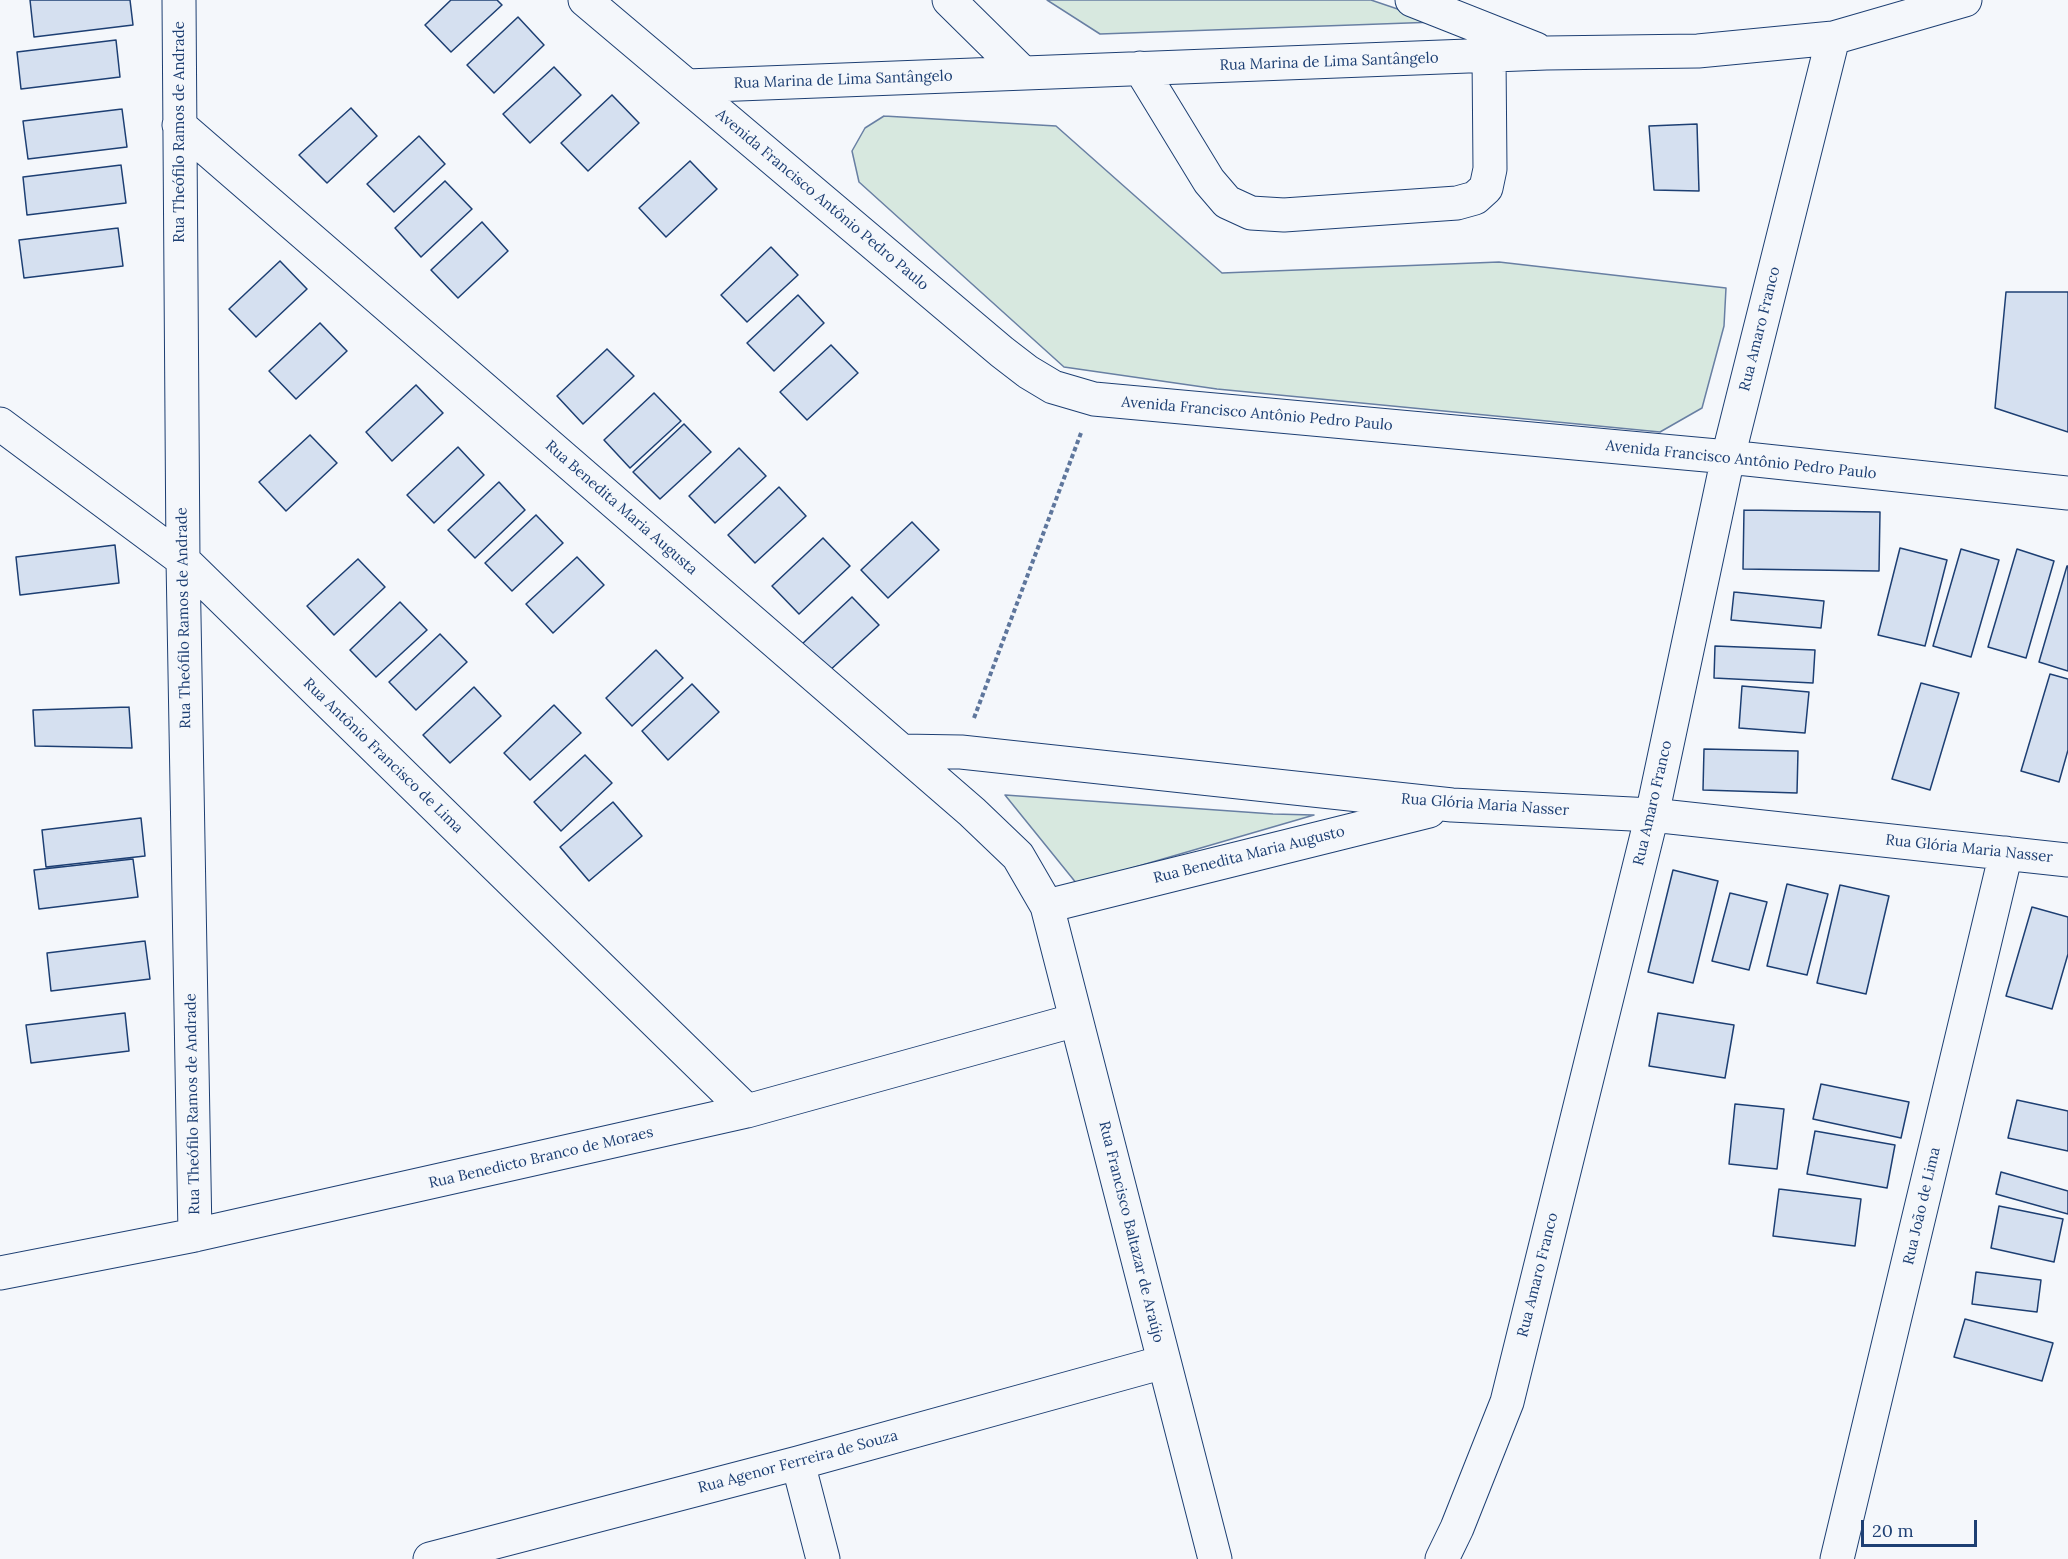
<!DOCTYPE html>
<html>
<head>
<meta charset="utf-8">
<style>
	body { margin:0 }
	#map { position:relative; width:2068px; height:1559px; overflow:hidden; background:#f4f7fb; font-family:Lora,serif }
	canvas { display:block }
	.scale { position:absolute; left:1861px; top:1520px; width:116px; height:27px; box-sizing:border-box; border:3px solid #1d3f73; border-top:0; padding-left:8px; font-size:18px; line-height:21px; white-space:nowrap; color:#1d3f73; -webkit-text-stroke:4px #f4f7fb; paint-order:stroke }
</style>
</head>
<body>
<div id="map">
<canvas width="2068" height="1559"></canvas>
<div class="scale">20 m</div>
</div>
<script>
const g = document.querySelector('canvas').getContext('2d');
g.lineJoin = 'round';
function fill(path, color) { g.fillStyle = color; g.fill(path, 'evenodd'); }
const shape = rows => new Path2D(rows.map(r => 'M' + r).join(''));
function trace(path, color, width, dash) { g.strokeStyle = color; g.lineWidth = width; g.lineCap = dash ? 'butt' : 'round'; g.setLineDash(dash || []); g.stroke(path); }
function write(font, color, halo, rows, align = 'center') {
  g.font = font + ' Lora,serif'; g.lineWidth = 4.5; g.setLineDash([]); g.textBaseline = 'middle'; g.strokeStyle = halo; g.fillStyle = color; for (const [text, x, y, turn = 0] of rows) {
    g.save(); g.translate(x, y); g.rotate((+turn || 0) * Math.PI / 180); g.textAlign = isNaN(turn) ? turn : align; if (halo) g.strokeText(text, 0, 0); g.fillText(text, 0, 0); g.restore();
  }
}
const green = shape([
	[1047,0,1371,0,1436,22,1100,34,1047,0],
	[884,116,1056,126,1222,273,1499,262,1726,288,1724,326,1702,408,1660,432,1217,389,1064,367,859,182,852,151,865,128,884,116],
	[1005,795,1273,814,1314,815,1077,884,1005,795]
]);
const building = shape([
	[30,0,130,0,133,25,34,37,30,0],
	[451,0,497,0,502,5,451,52,425,25,451,0],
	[518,17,544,45,494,93,467,65,518,17],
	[116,40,120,77,21,89,17,52,116,40],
	[554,67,581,95,530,143,503,114,554,67],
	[612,95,639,123,588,171,561,143,612,95],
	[351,108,377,136,327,183,299,155,351,108],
	[122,109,127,147,28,159,23,121,122,109],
	[1697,124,1699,191,1654,190,1649,126,1697,124],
	[419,136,445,164,394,212,367,184,419,136],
	[690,161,717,189,666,237,639,208,690,161],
	[121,165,126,203,27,215,23,177,121,165],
	[445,181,472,209,421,257,395,228,445,181],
	[482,222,508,251,458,298,431,270,482,222],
	[118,228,123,266,24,278,19,240,118,228],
	[771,247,798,275,747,322,721,295,771,247],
	[280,261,307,289,256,337,229,309,280,261],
	[2006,292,2068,292,2068,432,1995,408,2006,292],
	[798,295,824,323,774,371,747,343,798,295],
	[320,323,347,351,296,399,269,371,320,323],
	[831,345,858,373,807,420,780,392,831,345],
	[607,349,634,376,583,424,557,396,607,349],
	[416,385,443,413,392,461,366,432,416,385],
	[654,393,681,421,630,468,604,440,654,393],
	[684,424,711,452,660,499,633,472,684,424],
	[310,435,337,463,286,511,259,482,310,435],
	[458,447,484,475,434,523,407,495,458,447],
	[739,448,766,476,715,523,689,496,739,448],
	[499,482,525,510,475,558,448,530,499,482],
	[779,487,806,516,755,563,728,535,779,487],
	[1744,510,1880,512,1879,571,1743,569,1744,510],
	[536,515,563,543,512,591,485,563,536,515],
	[912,522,939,550,888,598,861,570,912,522],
	[823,538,850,566,799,614,772,586,823,538],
	[115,545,119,583,20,595,16,557,115,545],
	[1900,548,1947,560,1925,646,1878,635,1900,548],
	[1961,549,1999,560,1971,657,1933,646,1961,549],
	[2017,549,2054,561,2026,658,1988,647,2017,549],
	[577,557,604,585,553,633,526,604,577,557],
	[358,559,385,587,334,635,307,606,358,559],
	[2067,566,2068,566,2068,671,2039,662,2067,566],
	[1734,592,1824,601,1821,628,1731,620,1734,592],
	[852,597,879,625,828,672,801,645,852,597],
	[400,602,427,630,376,677,350,650,400,602],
	[440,634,467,662,416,710,389,682,440,634],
	[1715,646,1815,650,1813,683,1714,678,1715,646],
	[656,650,683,678,632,726,606,698,656,650],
	[2050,674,2068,679,2068,750,2059,782,2021,771,2050,674],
	[1921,683,1959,693,1930,790,1892,779,1921,683],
	[692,684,719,712,668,760,642,731,692,684],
	[1742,686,1809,692,1805,733,1739,728,1742,686],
	[474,687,501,716,450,763,423,735,474,687],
	[554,705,581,733,530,780,504,753,554,705],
	[129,707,132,748,35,746,33,710,129,707],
	[1704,749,1798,751,1797,793,1703,790,1704,749],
	[585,755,612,783,561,831,534,802,585,755],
	[613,802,642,836,589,881,560,847,613,802],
	[141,818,145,856,46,867,42,830,141,818],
	[133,859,138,897,39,909,34,870,133,859],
	[1673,870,1718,881,1693,983,1648,972,1673,870],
	[1787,884,1828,894,1807,975,1767,966,1787,884],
	[1840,885,1889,896,1866,994,1817,983,1840,885],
	[1730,893,1767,902,1749,970,1712,961,1730,893],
	[2032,907,2068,917,2068,954,2052,1009,2006,996,2032,907],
	[145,941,150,979,51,991,47,953,145,941],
	[125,1013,129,1051,31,1063,26,1025,125,1013],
	[1658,1013,1734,1025,1725,1078,1649,1066,1658,1013],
	[1821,1084,1909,1102,1901,1138,1813,1119,1821,1084],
	[2017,1100,2068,1111,2068,1151,2008,1138,2017,1100],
	[1735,1104,1784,1109,1777,1169,1729,1164,1735,1104],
	[1815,1131,1895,1145,1887,1188,1807,1174,1815,1131],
	[2001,1172,2068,1191,2068,1214,1996,1194,2001,1172],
	[1779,1189,1861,1199,1855,1246,1773,1236,1779,1189],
	[1999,1206,2063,1219,2054,1262,1991,1248,1999,1206],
	[1976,1272,2041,1280,2037,1312,1972,1304,1976,1272],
	[1965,1319,2053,1343,2042,1381,1954,1357,1965,1319]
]);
const path = shape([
	[974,718,1081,433]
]);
const minor = shape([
	[179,0,183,560,195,1235],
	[585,0,1002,352,1028,372,1053,387,1094,399,1728,457,2068,493],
	[949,0,1023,73],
	[1412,0,1536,49],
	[1140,68,1209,181,1227,202,1251,213,1284,215,1457,203,1475,198,1486,188,1490,169,1489,56],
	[687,86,1546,53,1698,51,1833,38,1965,0],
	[179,125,972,812,1018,856,1047,906,1215,1559],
	[0,424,183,560,747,1111],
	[902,751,961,752,1452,805,1652,815,2068,860],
	[1047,906,1429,811],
	[0,1273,195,1235,747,1111,1076,1020],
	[798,1463,823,1559],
	[430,1559,798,1463,1164,1362],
	[1442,1559,1457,1528,1507,1402,1652,815,1728,457,1833,38],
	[1837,1559,2006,853]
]);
const streetNames = [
	["Rua Marina de Lima Santângelo",1329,62,-2],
	["Rua Marina de Lima Santângelo",843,80,-2],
	["Rua Theófilo Ramos de Andrade",180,132,-90],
	["Avenida Francisco Antônio Pedro Paulo",822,200,40],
	["Rua Amaro Franco",1760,329,-76],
	["Avenida Francisco Antônio Pedro Paulo",1257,414,5],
	["Avenida Francisco Antônio Pedro Paulo",1741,460,6],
	["Rua Benedita Maria Augusta",621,508,41],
	["Rua Theófilo Ramos de Andrade",184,618,-91],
	["Rua Antônio Francisco de Lima",383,756,44],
	["Rua Amaro Franco",1653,803,-77],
	["Rua Glória Maria Nasser",1485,805,4],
	["Rua Glória Maria Nasser",1969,849,6],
	["Rua Benedita Maria Augusto",1249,855,-14],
	["Rua Theófilo Ramos de Andrade",193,1104,-91],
	["Rua Benedicto Branco de Moraes",541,1158,-13],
	["Rua João de Lima",1922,1206,-77],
	["Rua Francisco Baltazar de Araújo",1131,1232,76],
	["Rua Amaro Franco",1538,1275,-76],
	["Rua Agenor Ferreira de Souza",798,1462,-15]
];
fill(green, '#d7e8df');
trace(green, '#687fa3', 1.5);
fill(building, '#d5e0f0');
trace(building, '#1d3f73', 1.5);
trace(minor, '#1d3f73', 35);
trace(path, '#5e769c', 4, [4.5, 3]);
trace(minor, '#f4f7fb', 33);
write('15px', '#1d3f73', '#f4f7fb', streetNames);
</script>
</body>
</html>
